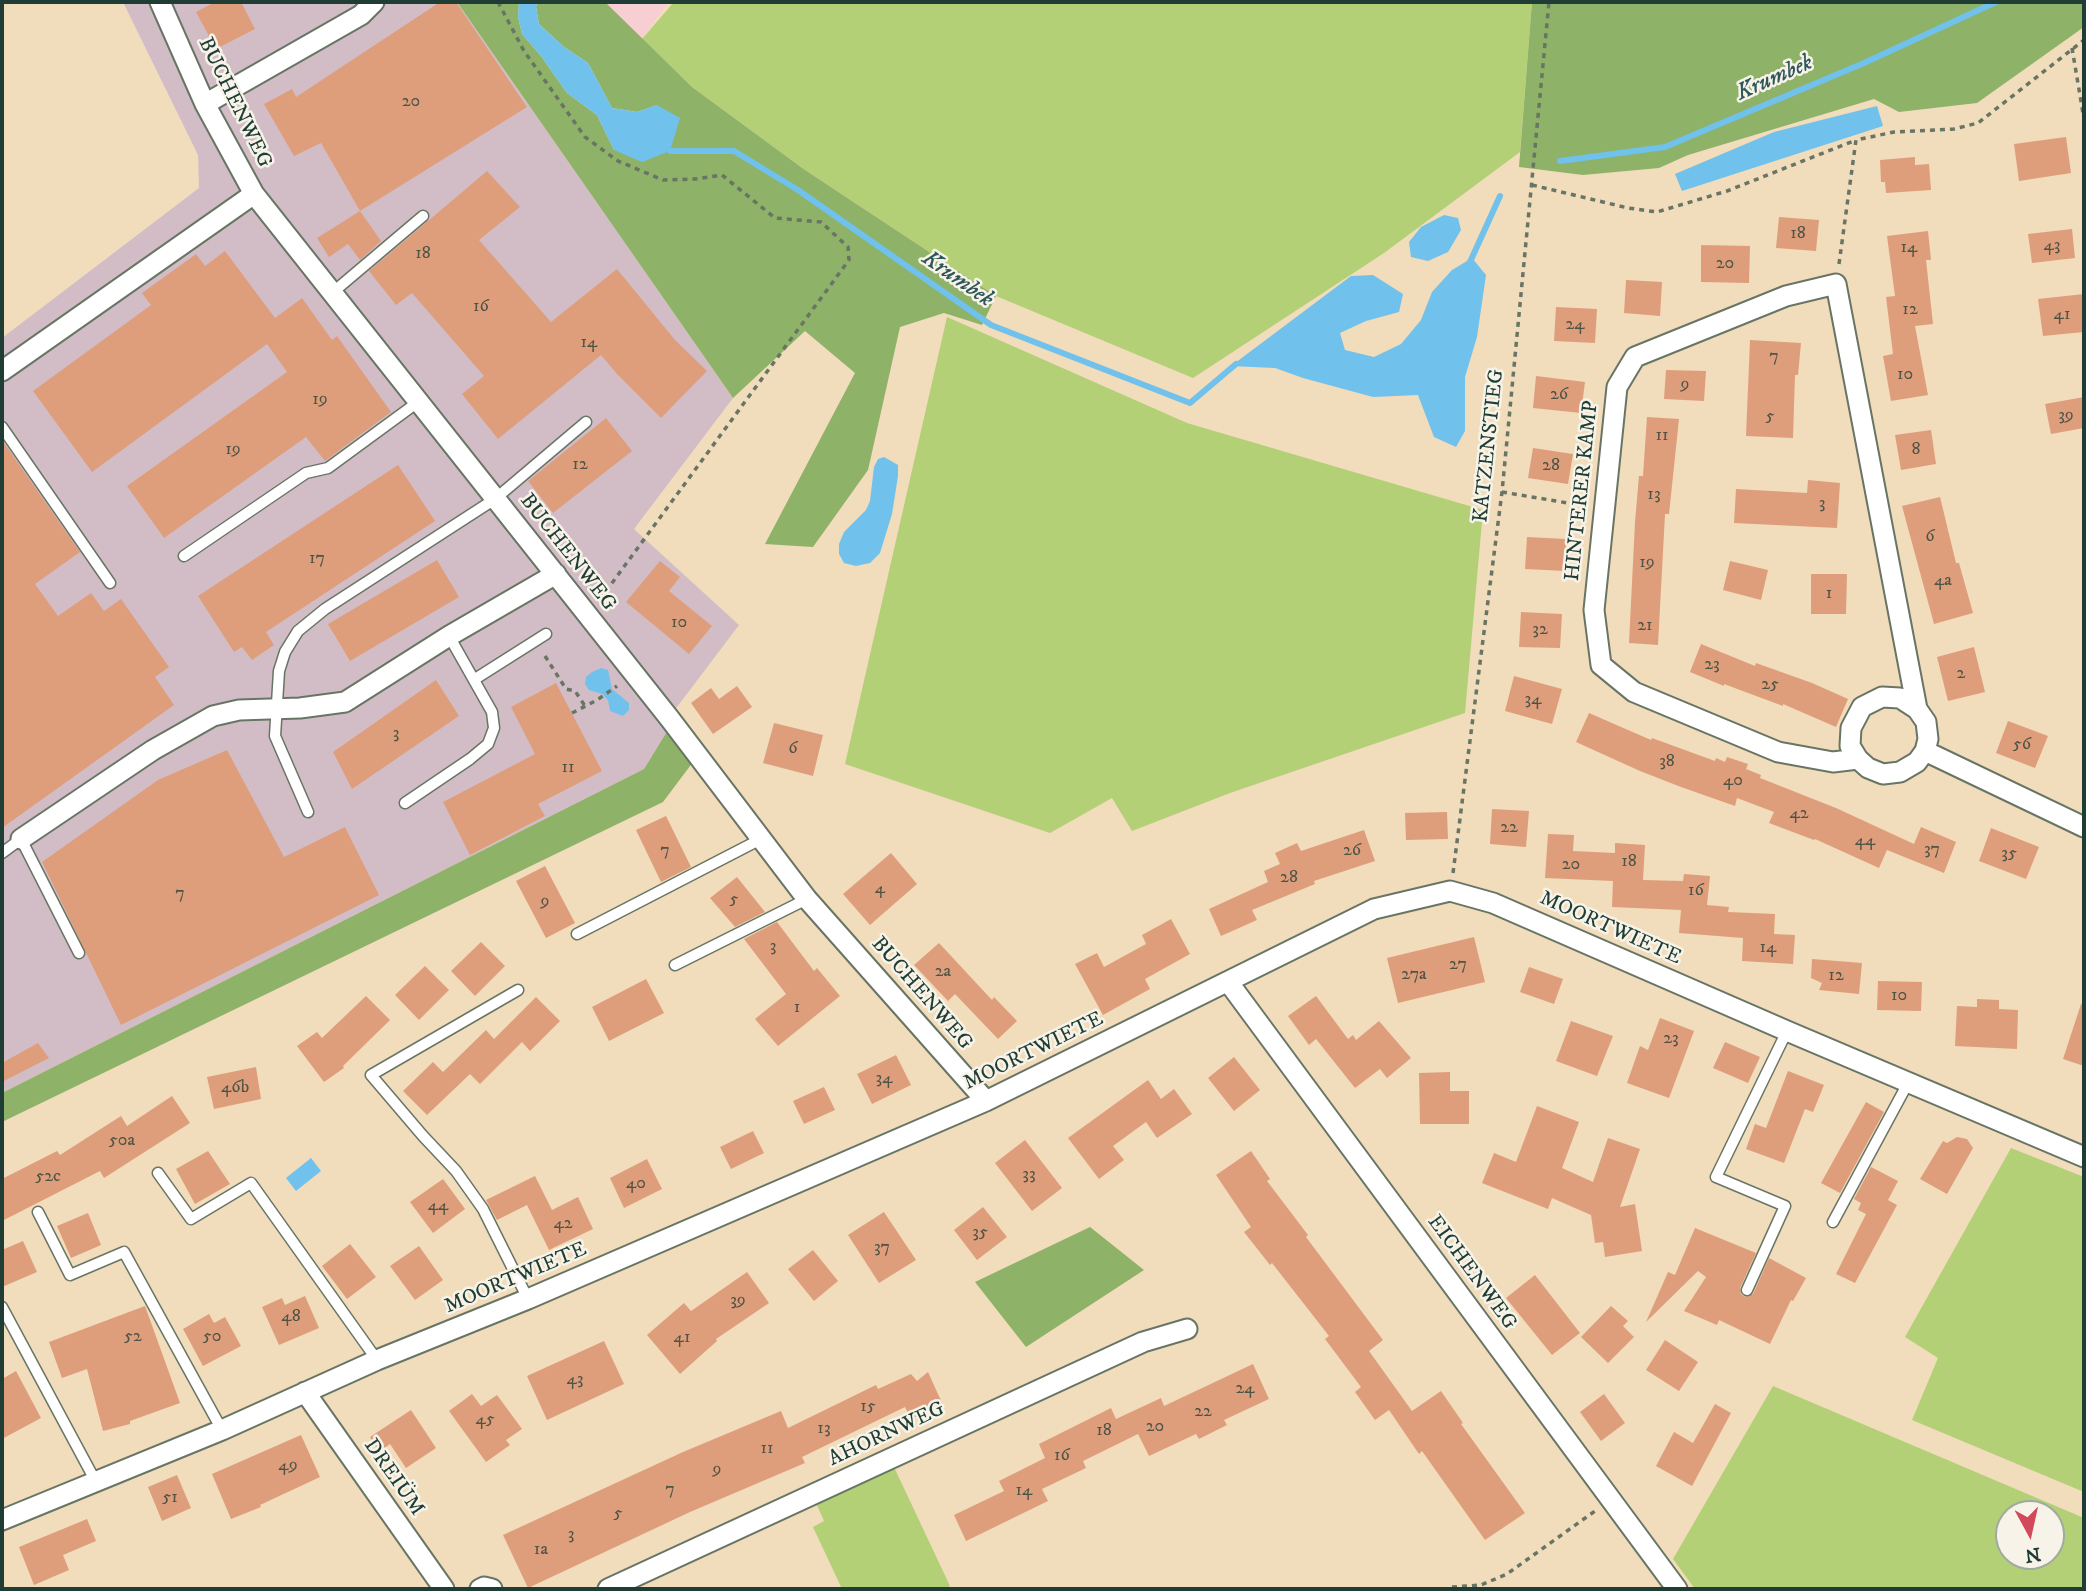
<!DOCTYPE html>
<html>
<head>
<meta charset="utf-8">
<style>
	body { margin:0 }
	#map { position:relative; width:2086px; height:1591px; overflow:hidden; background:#f1dcbc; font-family:"IM FELL DW Pica",serif }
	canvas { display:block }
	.frame { position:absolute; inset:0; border:4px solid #1f3d34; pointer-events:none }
	.north { position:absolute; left:1995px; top:1500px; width:70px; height:70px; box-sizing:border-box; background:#f7f3e8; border:2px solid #a1aaa0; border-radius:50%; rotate:172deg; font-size:19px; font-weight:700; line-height:28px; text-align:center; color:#1f3d34 }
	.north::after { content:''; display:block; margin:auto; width:24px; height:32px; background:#d1495b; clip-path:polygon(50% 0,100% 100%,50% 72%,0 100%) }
</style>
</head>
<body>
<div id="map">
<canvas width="2086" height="1591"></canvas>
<div class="frame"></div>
<div class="north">N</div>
</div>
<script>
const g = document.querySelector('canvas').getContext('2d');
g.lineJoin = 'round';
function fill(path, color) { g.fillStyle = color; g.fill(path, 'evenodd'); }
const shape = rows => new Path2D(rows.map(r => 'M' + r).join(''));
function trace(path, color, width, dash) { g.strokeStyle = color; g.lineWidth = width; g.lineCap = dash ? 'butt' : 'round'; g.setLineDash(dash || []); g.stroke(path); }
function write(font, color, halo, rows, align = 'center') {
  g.font = font + ' "IM FELL DW Pica",serif'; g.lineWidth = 5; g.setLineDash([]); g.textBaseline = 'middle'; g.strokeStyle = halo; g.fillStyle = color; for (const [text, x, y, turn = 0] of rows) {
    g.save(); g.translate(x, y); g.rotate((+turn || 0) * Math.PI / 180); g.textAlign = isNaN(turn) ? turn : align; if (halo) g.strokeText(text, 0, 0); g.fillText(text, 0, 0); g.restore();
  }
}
const built = shape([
	[605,2,668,2,642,39]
]);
const industrial = shape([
	[123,2,457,2,733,398,634,529,739,625,674,711,671,725,644,769,2,1093,2,338,199,188,198,155]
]);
const green = shape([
	[674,2,1532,2,1520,152,1384,253,1193,378,996,296,805,170,692,87,642,39],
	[947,317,1187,423,1483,510,1465,713,1230,793,1132,831,1112,798,1050,833,845,764],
	[2011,1148,2084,1177,2084,1492,1912,1420,1938,1358,1905,1337],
	[1773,1386,2084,1518,2084,1589,1695,1589,1673,1559],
	[2051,1514,2051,1556,2009,1556,2009,1514],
	[894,1467,950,1586,944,1589,842,1589,813,1527,824,1521,816,1503]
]);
const forest = shape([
	[457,2,519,2,518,17,522,34,541,56,567,93,597,115,614,150,657,105,637,112,612,108,588,63,564,47,539,24,536,7,538,2,605,2,692,87,805,170,996,296,982,325,944,313,900,327,868,470,813,547,765,544,855,373,805,331,733,398],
	[1532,2,2084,2,2084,27,1977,103,1899,112,1874,99,1688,155,1659,168,1583,175,1519,167],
	[671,725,696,758,663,802,2,1122,2,1093,644,769],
	[1090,1227,1144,1270,1026,1347,975,1282]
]);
const water = shape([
	[519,2,538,2,536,7,539,24,564,47,588,63,612,108,637,112,657,105,680,118,670,151,642,162,614,150,597,115,567,93,541,56,522,34,518,17],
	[1877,106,1883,126,1682,191,1675,174,1774,132],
	[1444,215,1458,218,1461,230,1448,252,1428,261,1411,257,1409,242,1421,227],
	[1472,258,1486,275,1477,337,1465,377,1465,431,1456,447,1434,437,1418,395,1373,397,1303,378,1275,368,1231,366,1351,276,1373,275,1403,294,1399,312,1366,321,1340,333,1345,350,1374,357,1401,344,1421,320,1432,292,1452,270],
	[884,457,898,465,898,476,892,514,880,553,870,563,856,566,844,563,839,554,839,544,844,532,866,510,870,501,874,467,878,459],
	[601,668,608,670,612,689,629,703,629,710,623,716,610,711,608,700,602,694,589,690,585,684,586,677,592,672],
	[311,1158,321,1171,296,1191,286,1178]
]);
const stream = shape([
	[670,151,734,151,798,190,991,325,1190,403,1236,364],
	[1560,161,1665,147,1864,63,1996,2],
	[1470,262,1500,196]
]);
const building = shape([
	[215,2,241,2,255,29,216,49,196,12],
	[440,2,456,2,527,107,360,211,321,143,294,156,264,104,292,89,296,97],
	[2066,137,2071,173,2019,181,2014,144],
	[1915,157,1915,165,1929,164,1931,190,1886,193,1885,182,1881,182,1880,160],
	[487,171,520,207,479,240,551,322,617,269,675,340,707,371,661,418,617,374,601,355,498,439,462,394,484,376,412,293,396,305,369,271],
	[360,211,381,241,360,260,348,244,329,257,317,238],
	[1779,217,1819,220,1816,251,1776,248],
	[2072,229,2075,258,2032,263,2028,234],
	[1928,231,1931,260,1926,260,1933,324,1915,326,1928,395,1891,401,1883,356,1893,354,1886,297,1895,296,1887,236],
	[1701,245,1750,246,1749,283,1701,282],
	[225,251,275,318,302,298,332,340,337,336,391,412,325,461,306,437,164,538,127,486,287,372,267,344,92,472,33,391,151,305,142,293,196,254,205,266],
	[1626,280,1662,282,1660,316,1624,313],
	[2084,294,2084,332,2043,336,2038,299],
	[1556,307,1597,309,1595,343,1554,341],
	[1750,340,1801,343,1798,375,1795,375,1793,438,1746,436],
	[1666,370,1706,371,1704,401,1664,399],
	[1536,376,1585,382,1581,413,1533,408],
	[2084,397,2084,428,2051,434,2045,404],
	[1647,417,1679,419,1669,514,1665,514,1658,645,1629,643,1635,522,1639,476,1643,476],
	[606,418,632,451,553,513,528,481],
	[1931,430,1936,464,1901,470,1895,435],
	[2,440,80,552,35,584,58,616,91,593,104,611,121,599,169,667,155,677,174,705,2,828],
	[1533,448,1573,454,1568,484,1528,478],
	[398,465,435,521,266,632,274,645,252,660,242,647,234,652,198,596],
	[1808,480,1840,483,1837,528,1734,523,1736,489,1807,493],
	[1940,497,1956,563,1959,563,1973,613,1934,624,1902,506],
	[1527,537,1566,539,1565,571,1525,569],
	[437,560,459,597,350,661,328,624],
	[660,561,680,577,669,591,712,626,689,654,626,602],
	[1730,561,1768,570,1761,600,1723,590],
	[1811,574,1847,574,1846,614,1811,614],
	[1521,612,1562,614,1560,648,1519,647],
	[1701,644,1755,666,1756,663,1812,683,1848,699,1836,727,1783,704,1783,706,1724,684,1724,686,1690,672],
	[1974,647,1985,692,1948,701,1937,657],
	[1514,676,1562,689,1552,724,1505,711],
	[436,680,459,716,352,789,333,752],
	[556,683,602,771,538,804,545,816,470,855,443,802,535,754,511,707],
	[737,686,752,707,713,734,691,703,711,688,719,699],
	[1589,713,1651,740,1652,738,1715,761,1716,758,1725,762,1727,757,1748,764,1746,769,1761,775,1760,778,1836,808,1914,844,1921,827,1956,842,1944,873,1887,850,1879,868,1815,839,1814,840,1769,823,1774,812,1737,798,1735,806,1681,787,1640,771,1576,742],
	[2008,721,2048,736,2035,768,1996,753],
	[774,723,823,735,813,776,763,763],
	[227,750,284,857,345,827,379,895,121,1025,42,862,158,780],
	[1492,809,1529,811,1526,847,1490,844],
	[1447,812,1448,839,1406,840,1405,813],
	[666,816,691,867,661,882,636,830],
	[1991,828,2039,847,2026,879,1979,861],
	[1364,830,1375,861,1314,881,1315,884,1252,910,1257,920,1221,936,1209,909,1268,882,1264,871,1280,864,1275,853,1297,843,1301,851],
	[1548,834,1574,835,1573,851,1615,853,1615,843,1645,845,1643,880,1683,881,1684,874,1710,876,1707,905,1729,907,1728,912,1775,914,1774,934,1795,935,1793,964,1742,961,1743,938,1679,933,1681,910,1612,907,1613,881,1545,878],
	[891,853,917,884,870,925,843,894],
	[545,866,575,923,546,938,516,881],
	[737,877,765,912,735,927,710,898],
	[1171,919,1190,954,1145,979,1150,989,1103,1015,1075,964,1097,953,1104,967,1146,944,1142,935],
	[777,922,814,971,817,968,840,996,778,1046,755,1019,786,994,744,939],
	[1474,937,1485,982,1398,1003,1387,958],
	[481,942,505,966,475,996,451,971],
	[939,943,992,1000,994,997,1017,1021,998,1039,955,994,948,1001,914,965],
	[1812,959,1862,963,1859,994,1819,990,1822,983,1811,978],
	[425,966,449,990,419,1020,395,995],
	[1529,967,1563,979,1554,1004,1520,992],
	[646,979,664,1013,609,1041,592,1007],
	[1878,981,1922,982,1921,1011,1877,1010],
	[366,996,390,1020,343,1066,344,1068,324,1082,297,1046,317,1032,322,1038],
	[1316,996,1348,1039,1353,1035,1356,1040,1379,1021,1411,1058,1387,1078,1380,1069,1355,1088,1316,1039,1309,1045,1288,1016],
	[536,997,560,1021,530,1051,522,1042,480,1084,470,1074,427,1115,403,1091,433,1062,443,1072,486,1030,494,1039],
	[1977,999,1999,1000,1999,1009,2018,1010,2017,1049,1955,1046,1957,1006,1977,1007],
	[2081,1004,2084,1004,2084,1066,2063,1059],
	[1660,1018,1694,1031,1669,1098,1627,1083,1640,1046,1648,1050],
	[1571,1021,1613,1036,1597,1076,1556,1061],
	[1725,1042,1760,1057,1748,1083,1713,1068],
	[38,1043,49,1058,2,1082,2,1063],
	[896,1055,911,1085,872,1104,857,1074],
	[1234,1057,1260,1090,1234,1111,1208,1078],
	[256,1067,261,1099,214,1109,207,1077],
	[1788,1071,1824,1085,1813,1112,1805,1109,1784,1163,1746,1149,1755,1124,1766,1128],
	[1450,1072,1450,1091,1469,1091,1469,1124,1420,1124,1419,1073],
	[1148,1080,1161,1099,1174,1089,1192,1114,1157,1138,1146,1122,1113,1146,1124,1160,1099,1179,1068,1138],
	[824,1087,835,1110,804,1124,793,1101],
	[172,1096,190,1123,104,1178,100,1171,2,1221,2,1179,57,1151,60,1155,121,1116,127,1126],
	[1866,1102,1884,1112,1840,1193,1821,1183],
	[1537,1106,1579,1122,1562,1168,1593,1182,1608,1138,1640,1149,1620,1207,1635,1204,1642,1251,1605,1257,1603,1242,1595,1243,1591,1215,1552,1198,1548,1209,1482,1183,1494,1153,1516,1162],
	[753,1131,764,1153,731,1169,720,1147],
	[1957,1137,1967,1139,1973,1148,1947,1194,1920,1179,1943,1141,1947,1143],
	[1025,1140,1062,1188,1032,1211,995,1163],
	[208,1151,230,1184,195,1204,176,1169],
	[1251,1151,1270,1179,1267,1181,1308,1235,1306,1237,1383,1340,1369,1351,1412,1411,1441,1391,1463,1423,1461,1424,1525,1513,1485,1540,1422,1451,1419,1454,1389,1410,1375,1420,1355,1392,1361,1387,1325,1339,1329,1336,1272,1263,1270,1265,1244,1232,1251,1227,1216,1175],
	[647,1159,662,1189,624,1208,610,1178],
	[1871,1167,1898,1181,1888,1200,1897,1205,1855,1283,1836,1274,1866,1214,1858,1210,1861,1203,1854,1199],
	[535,1176,552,1210,578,1197,593,1229,549,1250,527,1205,497,1220,486,1200],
	[443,1179,465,1209,433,1233,410,1202],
	[983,1207,1007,1237,977,1260,954,1230],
	[884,1212,916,1260,879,1283,848,1235],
	[88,1213,101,1245,71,1258,57,1226],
	[1695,1228,1756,1253,1740,1288,1741,1294,1745,1297,1753,1294,1769,1258,1806,1278,1793,1301,1791,1300,1770,1344,1719,1320,1717,1325,1684,1311,1706,1277,1698,1271,1646,1322,1668,1272,1675,1275],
	[23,1241,37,1272,2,1287,2,1250],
	[350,1244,376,1277,347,1299,322,1266],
	[419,1246,443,1280,415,1300,390,1266],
	[813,1250,838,1281,814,1301,788,1269],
	[747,1272,769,1303,716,1339,717,1341,680,1374,647,1335,684,1303,691,1311],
	[1535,1275,1580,1333,1552,1355,1506,1298],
	[305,1296,319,1328,279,1345,262,1307,282,1298,285,1305],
	[145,1306,180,1403,130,1421,130,1424,103,1431,87,1369,62,1378,49,1342],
	[1611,1306,1628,1321,1623,1326,1634,1337,1608,1363,1581,1337],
	[209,1314,214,1323,225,1317,241,1346,203,1366,183,1329],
	[1665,1340,1698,1362,1679,1391,1646,1370],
	[604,1341,624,1384,547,1420,527,1376],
	[1253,1364,1269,1399,1224,1420,1227,1425,1199,1439,1196,1434,1149,1456,1138,1434,1083,1461,1086,1468,1042,1489,1048,1501,966,1541,954,1515,1004,1491,999,1481,1045,1458,1039,1444,1111,1408,1116,1419,1161,1398,1164,1406],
	[16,1371,41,1418,2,1439,2,1379],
	[928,1372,943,1405,911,1419,905,1407,802,1457,805,1463,690,1512,528,1588,503,1535,683,1452,781,1411,788,1428,876,1385,878,1389,911,1374,917,1381],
	[472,1394,481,1406,497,1395,522,1429,506,1440,510,1445,486,1462,449,1411],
	[1604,1394,1625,1423,1601,1441,1580,1412],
	[1715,1404,1731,1413,1692,1486,1656,1466,1674,1432,1693,1443],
	[411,1410,436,1448,406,1468,390,1444,379,1452,370,1437],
	[301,1435,320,1477,260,1505,261,1507,231,1519,212,1474],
	[177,1475,191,1508,162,1521,148,1487],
	[87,1519,96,1541,63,1555,69,1570,34,1585,19,1547]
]);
const path = shape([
	[498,2,524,51,585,137,618,161,663,180,695,179,722,175,775,218,821,222,848,247,849,260,601,598],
	[2072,48,2084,119],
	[1532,185,1628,208,1657,212,1727,191,1856,140],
	[1839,264,1856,140,1894,132,1954,129,1978,123,2084,40],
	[1502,492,1586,506],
	[545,656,566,689,575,691,585,706],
	[572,713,597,700,617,686],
	[1453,873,1502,492,1549,2],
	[1452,1587,1481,1585,1507,1574,1595,1511]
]);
const lane = shape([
	[332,293,423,216],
	[2,427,110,583],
	[184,556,306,473,328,468,418,402],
	[475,679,546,634],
	[405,803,470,759,488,744,494,728,492,712,449,636],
	[308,812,275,736,279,671,285,652,298,631,325,609,495,499,586,422],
	[2,853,21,839,79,953],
	[577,934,761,839],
	[675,965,807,899],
	[518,990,371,1075,423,1136,456,1171,483,1209,528,1299],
	[158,1173,191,1219,251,1183,377,1360],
	[38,1212,70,1275,124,1252,222,1430],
	[1833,1222,1908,1083],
	[1747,1290,1785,1206,1716,1177,1787,1031],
	[2,1307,96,1482]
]);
const street = shape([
	[160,2,205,104,254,194,670,719,807,899,986,1101],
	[205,104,361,15,374,2],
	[2,371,254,194],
	[1882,697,1900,698,1917,709,1926,722,1928,739,1925,751,1917,762,1900,772,1883,774,1868,768,1858,759,1850,746,1851,728,1862,707,1882,697],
	[1925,751,2084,827],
	[1858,759,1833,762,1778,752,1634,692,1601,665,1594,610,1617,387,1635,357,1786,296,1836,284,1917,709],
	[21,839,153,750,213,716,239,710,300,708,345,702,449,636,556,574],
	[1229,983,1677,1589],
	[305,1392,444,1589],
	[2,1520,222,1430,377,1360,528,1299,986,1101,1374,909,1450,891,1493,903,1787,1031,2084,1157],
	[480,1589,484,1587,492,1589],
	[608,1589,1143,1342,1187,1329]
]);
const numberNames = [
	["20",411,102],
	["18",1798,234],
	["43",2052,246],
	["14",1909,248],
	["18",423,254],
	["20",1725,264],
	["16",481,307],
	["12",1910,310],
	["41",2062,315],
	["24",1575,325],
	["14",589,343],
	["7",1774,357],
	["10",1905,375],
	["9",1685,385],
	["26",1559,395],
	["19",320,400],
	["39",2066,416],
	["5",1770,417],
	["11",1662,436],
	["19",233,450],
	["8",1916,450],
	["12",580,465],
	["28",1551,466],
	["13",1654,495],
	["3",1822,504],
	["6",1930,537],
	["17",317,559],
	["19",1647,563],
	["4a",1943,581],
	["1",1829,594],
	["10",679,623],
	["21",1645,626],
	["32",1540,630],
	["23",1712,665],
	["2",1961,674],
	["25",1770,685],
	["34",1533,700],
	["3",396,734],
	["56",2022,745],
	["6",793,749],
	["38",1667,762],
	["11",568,768],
	["40",1733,781],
	["42",1799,814],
	["22",1509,828],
	["44",1865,841],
	["37",1932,850],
	["7",665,851],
	["26",1352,851],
	["35",2009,854],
	["18",1629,862],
	["20",1571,865],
	["28",1289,878],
	["4",880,889],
	["16",1696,891],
	["7",180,894],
	["5",734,900],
	["9",545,902],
	["3",773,947],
	["14",1768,948],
	["27",1458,965],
	["2a",943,972],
	["27a",1414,975],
	["12",1836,976],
	["10",1899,996],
	["1",797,1008],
	["23",1671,1039],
	["34",884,1079],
	["46b",235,1088],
	["50a",122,1141],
	["33",1029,1175],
	["52c",48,1177],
	["40",636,1184],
	["44",438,1206],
	["42",563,1224],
	["35",980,1233],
	["37",882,1248],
	["39",738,1301],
	["48",291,1317],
	["52",133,1337],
	["50",212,1337],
	["41",682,1338],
	["43",575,1380],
	["24",1245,1389],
	["15",868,1407],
	["22",1203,1412],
	["45",485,1420],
	["20",1155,1427],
	["13",824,1429],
	["18",1104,1431],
	["11",767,1449],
	["16",1062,1456],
	["49",288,1466],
	["9",717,1470],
	["7",670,1490],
	["14",1024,1491],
	["51",170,1498],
	["5",618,1514],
	["3",571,1535],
	["1a",541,1550]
];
const streetNames = [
	["BUCHENWEG",234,103,64],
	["KATZENSTIEG",1490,446,-84],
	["HINTERER KAMP",1583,491,-84],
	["BUCHENWEG",567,553,52],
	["MOORTWIETE",1610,929,24],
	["BUCHENWEG",921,994,49],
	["MOORTWIETE",1034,1052,-26],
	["EICHENWEG",1471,1273,54],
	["MOORTWIETE",516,1279,-23],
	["AHORNWEG",887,1435,-25],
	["DREIÜM",393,1478,55]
];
const waterNames = [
	["Krumbek",1775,79,-24],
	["Krumbek",957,280,35]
];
fill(built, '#f7cfd3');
fill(industrial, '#d2bdc7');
fill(green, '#b3d077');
fill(forest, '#8eb268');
fill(water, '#70c1eb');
trace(stream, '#70c1eb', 6);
fill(building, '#df9e7b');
trace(lane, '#687564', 13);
trace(street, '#687564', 23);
trace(path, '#687564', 3.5, [5, 5]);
trace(lane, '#fff', 10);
trace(street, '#fff', 19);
write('18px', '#4f5546', null, numberNames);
write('21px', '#1f3d34', '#f7f3e8', streetNames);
write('italic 23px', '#2f5759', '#f7f3e8', waterNames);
</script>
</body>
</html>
